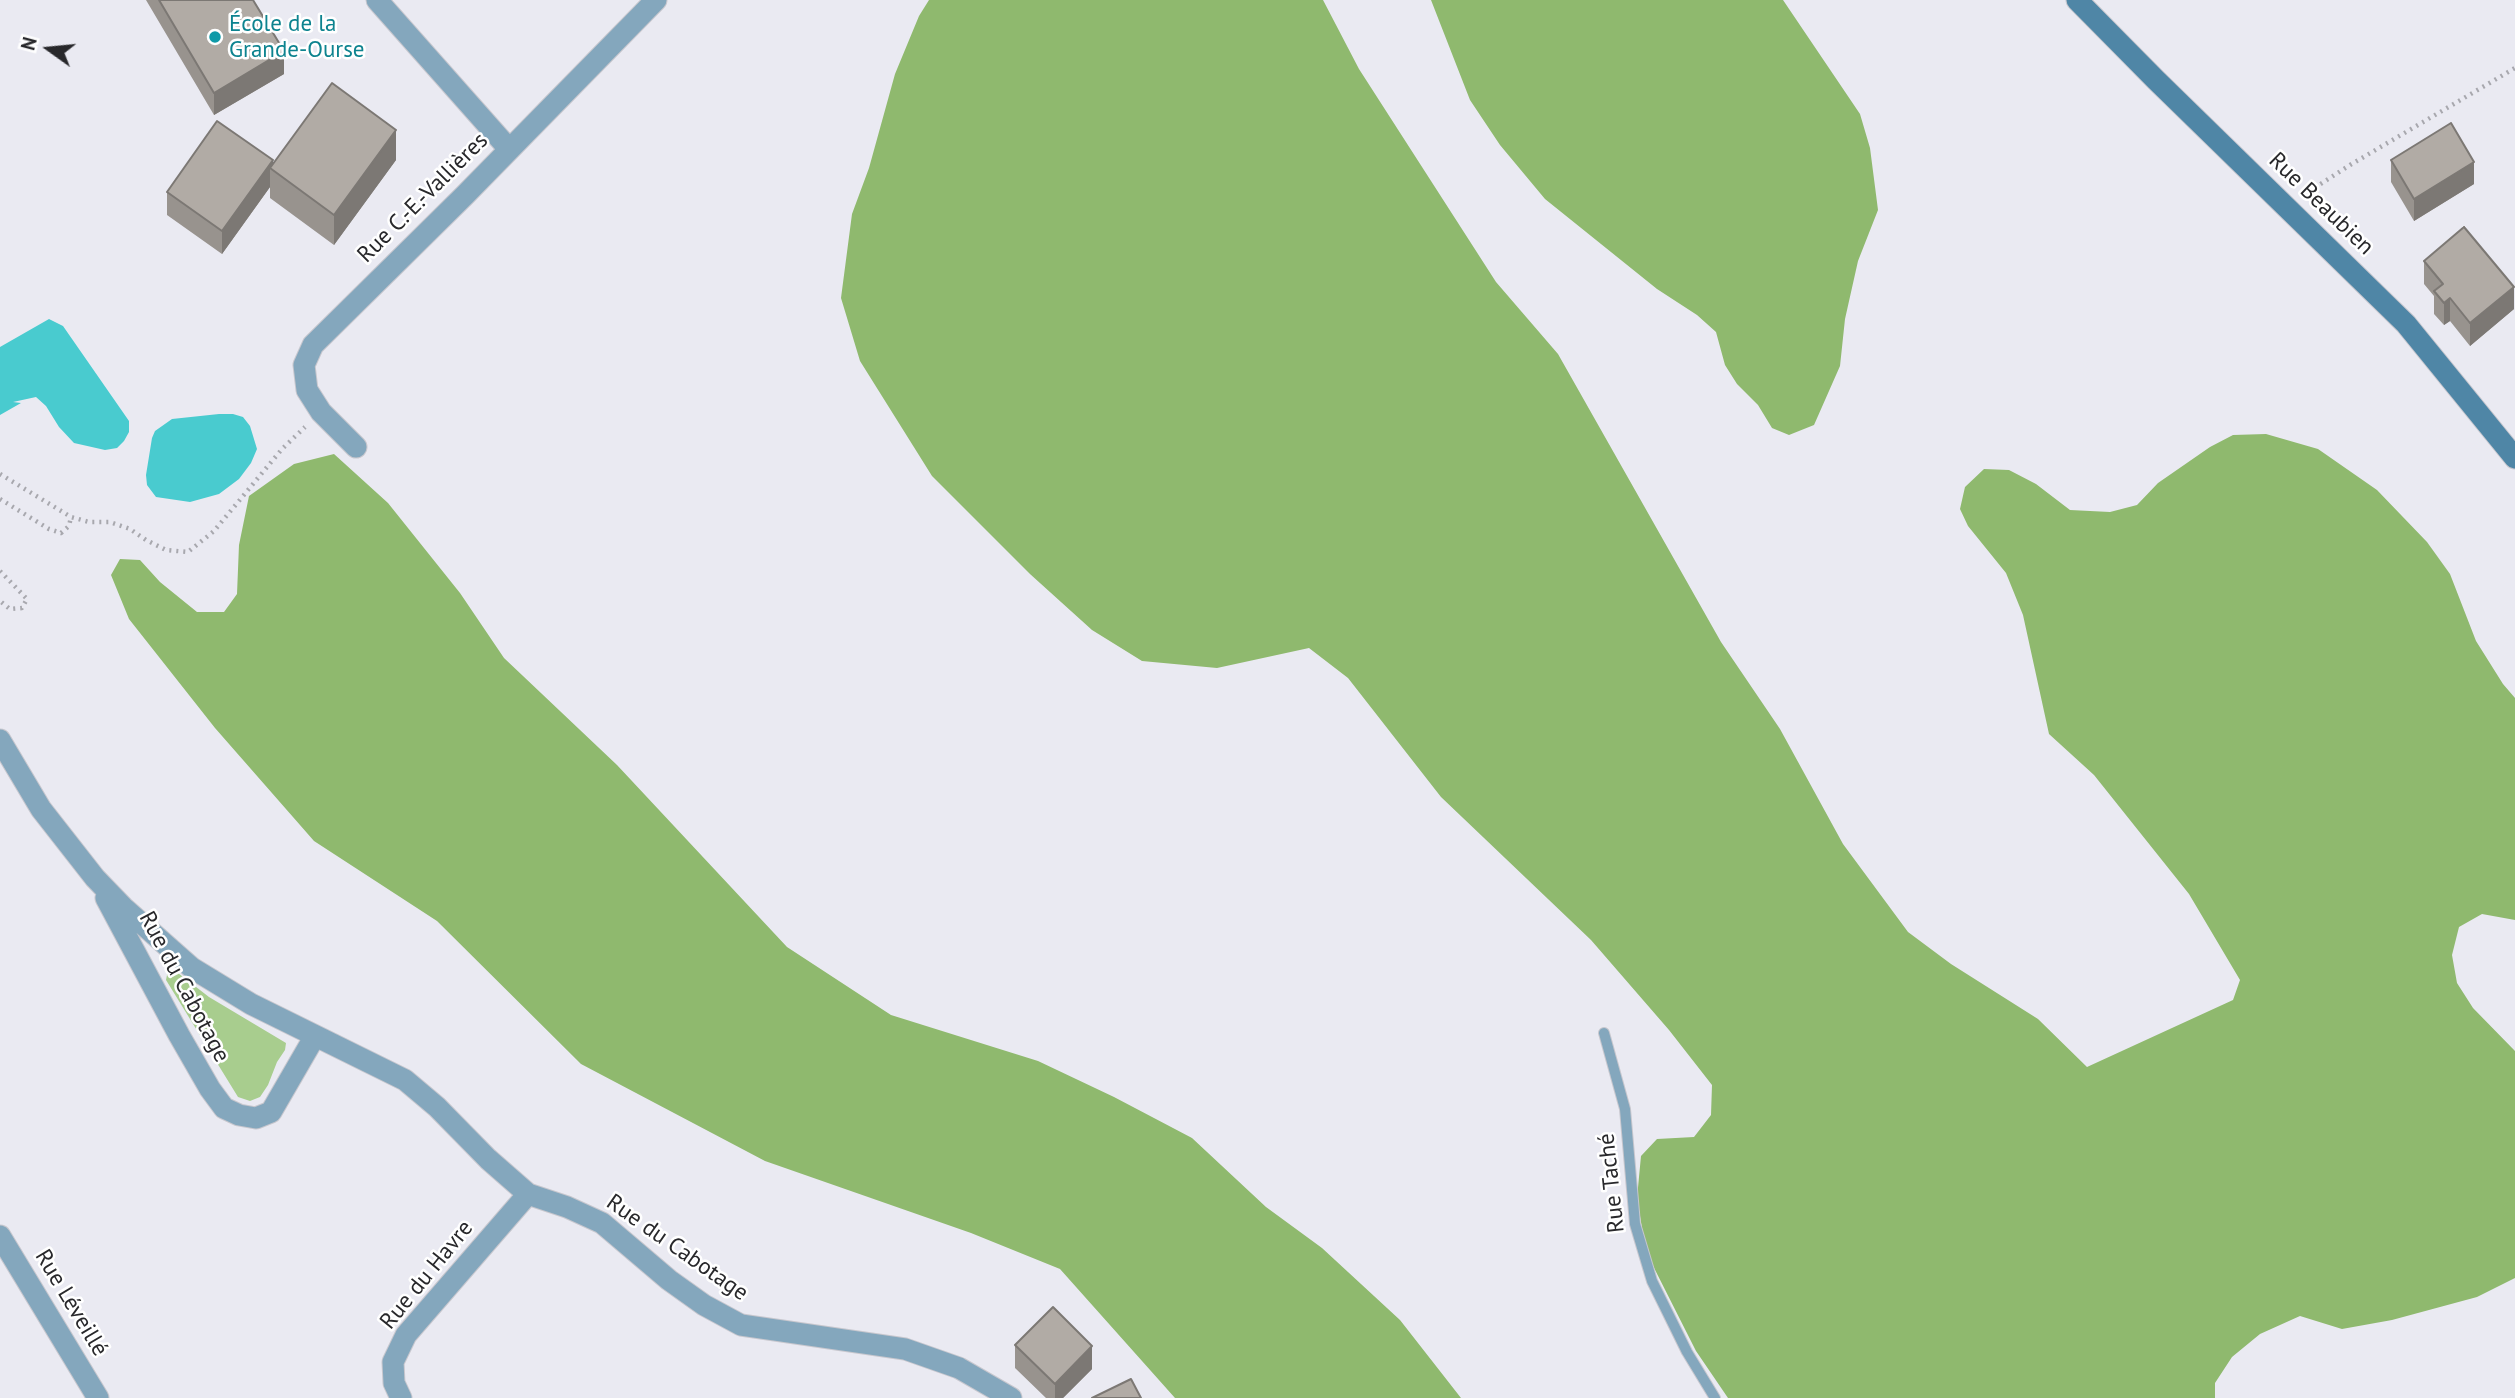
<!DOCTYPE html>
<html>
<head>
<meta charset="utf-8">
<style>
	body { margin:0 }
	#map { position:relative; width:2515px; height:1398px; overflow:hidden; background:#eaeaf2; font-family:"PT Sans",sans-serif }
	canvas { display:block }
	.north { position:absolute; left:14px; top:14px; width:70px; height:70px; -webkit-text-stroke:5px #fff; paint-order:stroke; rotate:285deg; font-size:19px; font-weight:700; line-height:28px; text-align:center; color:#28282b }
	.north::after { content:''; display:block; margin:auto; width:24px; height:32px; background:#28282b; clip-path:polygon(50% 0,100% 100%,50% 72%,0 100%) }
</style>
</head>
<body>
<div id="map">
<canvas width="2515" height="1398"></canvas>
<div class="north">N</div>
</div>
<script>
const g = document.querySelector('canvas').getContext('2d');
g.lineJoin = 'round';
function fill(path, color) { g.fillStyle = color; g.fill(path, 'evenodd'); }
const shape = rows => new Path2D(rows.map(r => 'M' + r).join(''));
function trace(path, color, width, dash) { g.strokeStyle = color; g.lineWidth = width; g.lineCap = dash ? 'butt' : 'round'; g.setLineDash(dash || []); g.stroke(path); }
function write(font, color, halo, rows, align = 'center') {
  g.font = font + ' "PT Sans",sans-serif'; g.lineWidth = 5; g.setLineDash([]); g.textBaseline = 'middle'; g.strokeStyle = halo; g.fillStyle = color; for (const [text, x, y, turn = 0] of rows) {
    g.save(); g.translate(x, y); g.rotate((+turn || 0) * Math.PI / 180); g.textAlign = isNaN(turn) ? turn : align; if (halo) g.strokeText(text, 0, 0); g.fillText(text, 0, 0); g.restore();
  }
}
const green = shape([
	[168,970,178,973,209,997,286,1043,285,1050,277,1062,268,1085,260,1097,250,1101,238,1097,166,980]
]);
const forest = shape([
	[929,0,1323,0,1359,69,1496,282,1558,354,1721,642,1780,729,1843,844,1908,932,1951,964,2038,1019,2087,1067,2233,1000,2240,980,2189,894,2094,775,2049,734,2023,615,2006,573,1968,526,1960,509,1965,487,1984,469,2009,470,2036,484,2070,510,2110,512,2137,505,2158,483,2210,447,2233,435,2266,434,2318,449,2377,490,2427,542,2450,574,2476,641,2503,684,2515,698,2515,920,2482,914,2459,927,2452,955,2457,983,2473,1008,2515,1051,2515,1278,2477,1297,2392,1320,2342,1329,2300,1316,2260,1334,2232,1357,2215,1383,2215,1398,1728,1398,1696,1351,1646,1252,1637,1198,1641,1156,1657,1139,1694,1137,1711,1115,1712,1085,1669,1030,1591,940,1441,797,1348,678,1309,648,1217,668,1142,661,1092,630,1030,574,932,476,860,361,841,298,852,214,869,168,895,74,919,16],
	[1431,0,1783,0,1860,114,1870,148,1878,210,1858,261,1845,319,1840,366,1814,425,1789,435,1772,428,1758,405,1737,384,1725,365,1716,332,1697,315,1657,289,1545,199,1500,145,1470,100],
	[334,454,388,503,460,593,504,658,617,765,787,947,891,1015,1038,1061,1114,1097,1192,1138,1266,1207,1322,1248,1400,1320,1461,1398,1175,1398,1060,1269,971,1233,765,1161,581,1064,437,921,314,841,215,728,129,619,111,575,120,559,140,560,160,582,197,612,224,612,237,594,239,545,249,496,294,464]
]);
const water = shape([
	[49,319,63,326,129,421,129,432,124,441,117,448,105,450,74,443,59,427,46,406,36,397,13,402,21,403,0,415,0,347],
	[219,414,233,414,243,417,250,426,257,449,251,463,239,479,219,494,190,502,156,497,147,485,146,475,152,438,155,431,172,419]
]);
const path = shape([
	[2304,197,2319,185,2350,165,2515,68],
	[0,474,71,517,89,522,110,522,130,529,146,540,166,550,188,552,214,531,282,449,305,427],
	[0,499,49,529,61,533,69,526,71,517],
	[0,571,27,599,22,608,10,609,0,601]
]);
const lane = shape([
	[1604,1033,1625,1109,1635,1224,1652,1281,1687,1352,1715,1398]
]);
const street = shape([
	[377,0,509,149],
	[356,447,321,412,307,390,304,365,313,345,465,195,656,0],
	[0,740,41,809,95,878,123,907,192,968,251,1004,405,1080,437,1107,488,1159,528,1194,567,1207,602,1223,669,1280,704,1305,741,1325,905,1349,959,1368,1011,1398],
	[106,898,179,1035,210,1089,224,1108,239,1115,256,1118,271,1112,315,1036],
	[0,1236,98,1398],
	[401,1398,394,1383,393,1362,406,1335,528,1194]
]);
const secondary = shape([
	[2077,0,2156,80,2406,324,2515,458]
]);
const wall = shape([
	[146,0,253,0,284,74,214,115],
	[396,160,334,245,270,198,270,187,222,254,167,215,167,192,273,164],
	[2391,160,2474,184,2414,221,2391,182],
	[2424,261,2514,309,2470,346,2450,321,2444,325,2434,314,2434,296,2424,284],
	[1015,1345,1092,1369,1063,1398,1046,1398,1015,1368]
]);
const shadedWall = shape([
	[284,51,284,74,214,115,214,93],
	[396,130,396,160,334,245,334,215],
	[273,160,273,170,270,168,270,187,222,254,222,231],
	[2474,162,2474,184,2414,221,2414,199],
	[2514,287,2514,309,2470,346,2470,323],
	[2450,298,2450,321,2444,325,2444,303],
	[1092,1346,1092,1369,1063,1398,1055,1398,1055,1384]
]);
const building = shape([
	[159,0,253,0,284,51,214,93,159,0],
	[332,83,396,130,334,215,270,168,332,83],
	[217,121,273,160,222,231,167,192,217,121],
	[2451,123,2474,162,2414,199,2391,160,2451,123],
	[2464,227,2514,287,2470,323,2450,298,2444,303,2434,291,2443,284,2424,261,2464,227],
	[1053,1307,1092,1346,1055,1384,1015,1345,1053,1307],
	[1131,1379,1141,1398,1092,1398,1131,1379]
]);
const markers = [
	[215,37,7,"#0f9aa8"]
];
const cultureNames = [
	["École de la",229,24],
	["Grande-Ourse",229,50]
];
const streetNames = [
	["Rue C.-E.-Vallières",423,198,-45],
	["Rue Beaubien",2321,204,44],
	["Rue du Cabotage",184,987,62],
	["Rue Taché",1612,1183,-96],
	["Rue du Cabotage",677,1248,35],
	["Rue du Havre",427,1275,-51],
	["Rue Léveillé",71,1303,59]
];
fill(green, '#a8cd8e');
fill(forest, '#8fb96e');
fill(water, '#49cbcf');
trace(lane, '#c7c7ce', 12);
trace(street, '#c7c7ce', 23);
trace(secondary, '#c7c7ce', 23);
trace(path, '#a8a8ae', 4.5, [2, 5]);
trace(lane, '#84a7bd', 10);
trace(street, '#84a7bd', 21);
trace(secondary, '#4f86a6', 21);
fill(wall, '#98938e');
fill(shadedWall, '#7c7874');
fill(building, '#b1aba5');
trace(building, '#7c7874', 2);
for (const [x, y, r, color] of markers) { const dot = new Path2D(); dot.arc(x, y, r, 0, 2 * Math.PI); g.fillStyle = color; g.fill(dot); trace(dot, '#fff', 2.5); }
write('23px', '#0d838f', '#fff', cultureNames, 'left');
write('23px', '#28282b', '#fff', streetNames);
</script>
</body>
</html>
